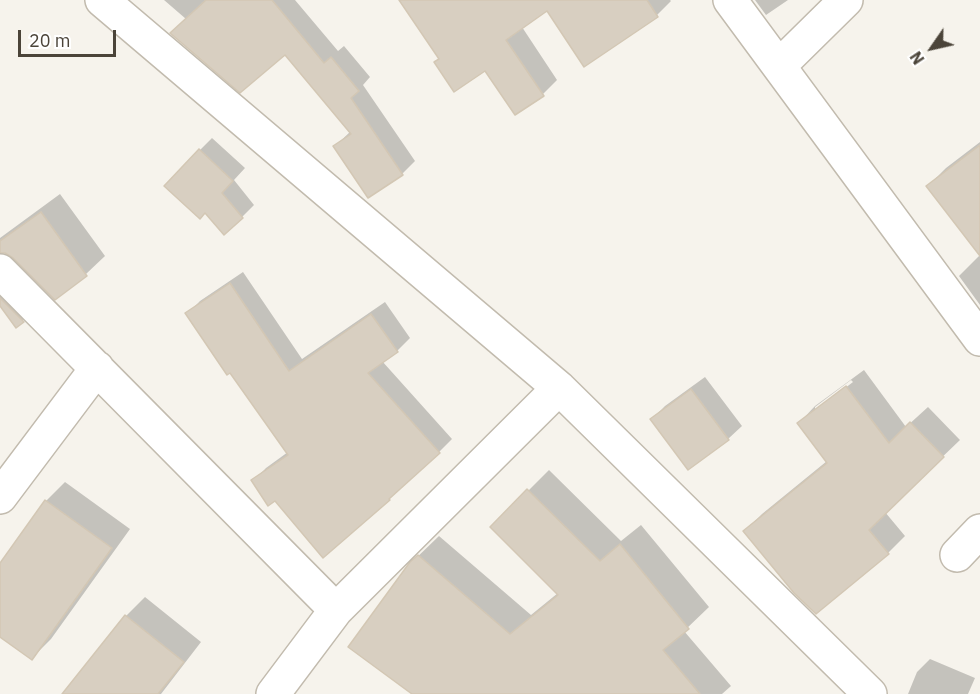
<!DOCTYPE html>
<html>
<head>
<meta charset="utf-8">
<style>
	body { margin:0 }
	#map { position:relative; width:980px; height:694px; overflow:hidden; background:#f6f3ec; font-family:"IBM Plex Sans",sans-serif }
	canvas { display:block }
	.north { position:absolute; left:902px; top:18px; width:60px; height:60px; -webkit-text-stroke:4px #fff; paint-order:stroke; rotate:236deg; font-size:16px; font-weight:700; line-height:24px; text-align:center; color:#4b4439 }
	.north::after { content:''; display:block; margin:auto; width:21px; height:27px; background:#4b4439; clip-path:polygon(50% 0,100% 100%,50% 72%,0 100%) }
	.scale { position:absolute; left:18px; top:30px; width:98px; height:27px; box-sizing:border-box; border:3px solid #4b4439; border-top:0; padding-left:8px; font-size:18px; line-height:21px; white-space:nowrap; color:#4b4439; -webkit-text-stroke:4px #fff; paint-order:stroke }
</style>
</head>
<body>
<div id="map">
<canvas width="980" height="694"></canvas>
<div class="north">N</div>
<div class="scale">20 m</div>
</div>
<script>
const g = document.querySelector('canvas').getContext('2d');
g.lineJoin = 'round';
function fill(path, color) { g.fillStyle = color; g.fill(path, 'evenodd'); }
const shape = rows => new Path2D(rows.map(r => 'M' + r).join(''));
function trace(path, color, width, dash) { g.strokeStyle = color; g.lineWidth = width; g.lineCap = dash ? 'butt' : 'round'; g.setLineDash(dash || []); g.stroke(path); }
const shadow = shape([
	[164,0,295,0,338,51,344,46,370,77,363,85,415,161,402,174,335,146,350,132,285,53,186,19],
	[400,0,670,0,671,1,657,15,584,65,547,9,522,27,557,80,543,94,515,113,485,69,440,59],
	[755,0,788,0,766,15],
	[212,138,245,168,234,180,254,205,242,217,205,211,200,150],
	[980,142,980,254,928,186,946,168],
	[60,194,105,256,86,274,55,298,14,256,0,251,0,257,42,302,16,326,0,303,0,238],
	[980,255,980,305,959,276],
	[243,272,302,359,385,302,410,338,397,351,382,361,452,439,439,452,276,499,253,481,266,468,288,452,187,314,200,301],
	[864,370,906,427,928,407,960,440,885,512,905,536,888,553,816,612,745,531,762,514,827,461,799,423,815,406],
	[851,380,853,382,815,411,815,407],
	[705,377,742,426,728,439,689,468,652,419,665,406],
	[549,470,621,541,641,525,709,607,684,631,731,686,722,694,414,694,411,563,439,536,531,615,558,593,492,527],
	[65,482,130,529,51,639,32,658,0,635,0,565,46,501],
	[145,597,201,642,161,694,64,694,126,616],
	[930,659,975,678,968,694,908,694,917,672]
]);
const building = shape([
	[206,0,272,0,324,63,331,57,359,91,351,98,403,175,368,198,333,146,351,134,285,55,240,93,170,33,206,0],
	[399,0,647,0,658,17,584,67,547,11,506,40,544,96,515,115,485,71,454,92,434,62,439,59,399,0],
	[980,145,980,256,926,186,980,145],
	[199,149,233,181,222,193,243,218,224,235,205,213,200,219,164,186,199,149],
	[41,212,87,276,55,300,13,258,5,253,0,253,0,241,41,212],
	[230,283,289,371,371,314,398,352,368,373,440,453,389,499,390,500,323,558,275,501,268,506,251,480,288,455,230,373,227,375,185,313,230,283],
	[0,298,24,322,16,328,0,306,0,298],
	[846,386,889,443,910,422,944,457,869,530,889,554,816,614,794,593,743,531,827,463,797,423,846,386],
	[691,389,729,440,688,470,650,419,691,389],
	[527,489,600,561,620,544,689,629,663,650,700,694,412,694,348,647,410,562,418,555,510,634,558,595,490,527,527,489],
	[45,500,112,548,32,660,0,637,0,563,45,500],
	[125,615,184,662,158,694,62,694,125,615]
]);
const street = shape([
	[102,0,559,388,870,694],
	[730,0,980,339],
	[779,66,846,0],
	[0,271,336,610],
	[0,497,97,368],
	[957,555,980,531],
	[273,694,336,610,559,388]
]);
fill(shadow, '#0003');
fill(building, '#d8cfc1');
trace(building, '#d3c7b4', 1.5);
trace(street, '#c2bbae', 36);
trace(street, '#fff', 33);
</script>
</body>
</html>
